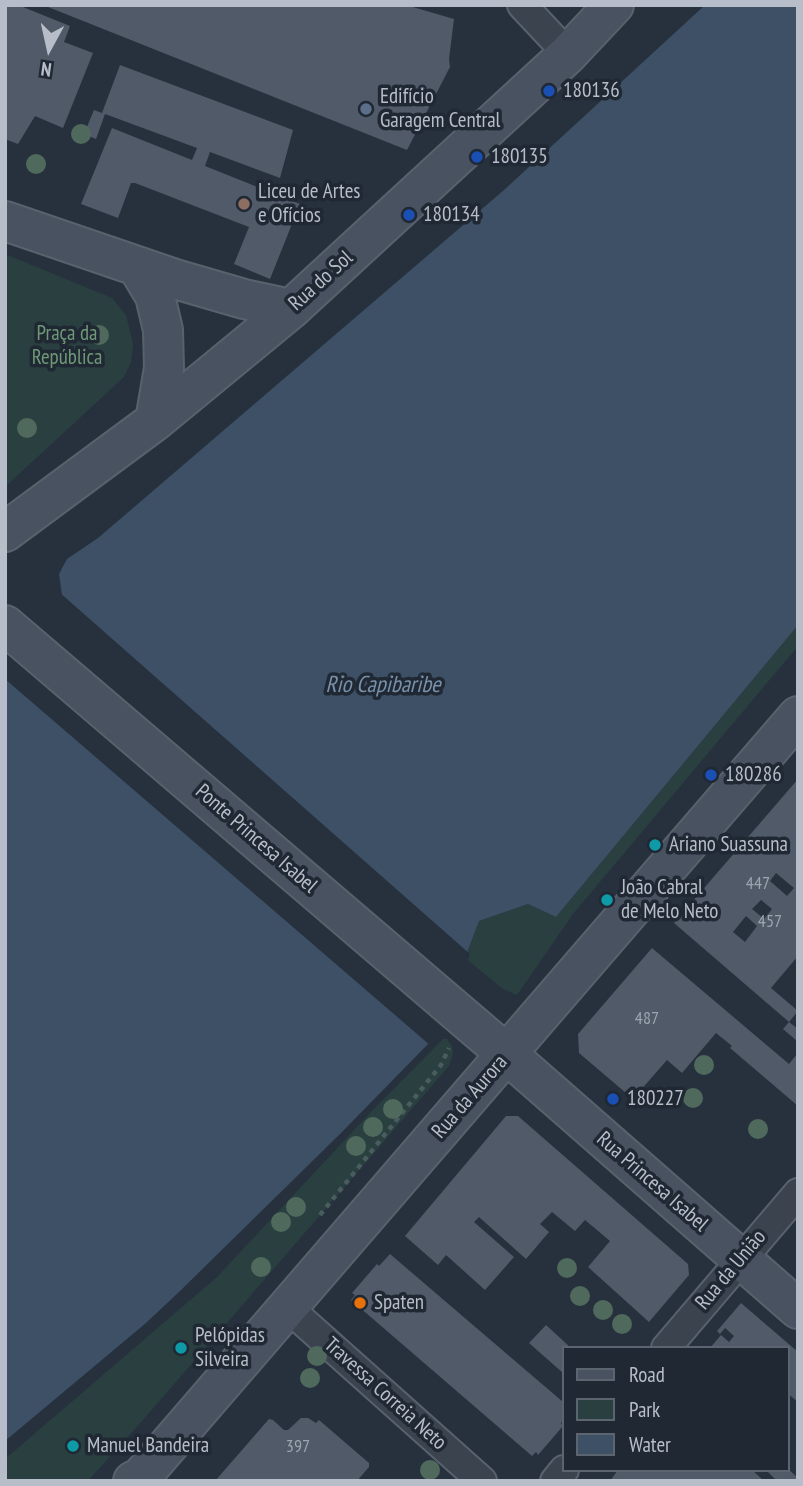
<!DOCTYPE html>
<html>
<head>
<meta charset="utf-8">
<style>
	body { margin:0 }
	#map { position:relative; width:803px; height:1486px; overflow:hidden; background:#27313e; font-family:"PT Sans Narrow",sans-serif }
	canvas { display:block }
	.frame { position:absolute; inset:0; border:7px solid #b7bec9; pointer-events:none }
	.legend { position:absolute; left:562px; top:1346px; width:228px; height:126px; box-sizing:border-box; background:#1f2833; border:2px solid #5c646f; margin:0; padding:9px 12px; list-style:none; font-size:21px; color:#b7bec9 }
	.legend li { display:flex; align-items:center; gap:14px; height:35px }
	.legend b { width:35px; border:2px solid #5c646f }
	.north { position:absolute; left:14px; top:14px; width:70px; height:70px; -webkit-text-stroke:5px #1f2833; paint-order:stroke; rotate:188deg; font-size:19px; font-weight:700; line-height:28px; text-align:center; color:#b7bec9 }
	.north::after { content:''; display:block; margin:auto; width:24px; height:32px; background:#b7bec9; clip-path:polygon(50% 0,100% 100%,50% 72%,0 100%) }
</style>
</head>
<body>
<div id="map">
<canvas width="803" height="1486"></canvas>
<div class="frame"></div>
<ul class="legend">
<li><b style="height:9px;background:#495261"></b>Road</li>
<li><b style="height:19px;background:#2a3f40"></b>Park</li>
<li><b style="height:19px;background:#3d5065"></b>Water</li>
</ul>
<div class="north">N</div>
</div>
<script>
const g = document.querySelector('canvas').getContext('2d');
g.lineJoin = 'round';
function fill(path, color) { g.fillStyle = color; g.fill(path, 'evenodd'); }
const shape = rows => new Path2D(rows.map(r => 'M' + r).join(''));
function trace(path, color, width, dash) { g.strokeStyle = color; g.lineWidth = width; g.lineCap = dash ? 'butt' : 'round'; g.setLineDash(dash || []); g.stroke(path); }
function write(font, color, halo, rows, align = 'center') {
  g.font = font + ' "PT Sans Narrow",sans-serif'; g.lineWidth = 7; g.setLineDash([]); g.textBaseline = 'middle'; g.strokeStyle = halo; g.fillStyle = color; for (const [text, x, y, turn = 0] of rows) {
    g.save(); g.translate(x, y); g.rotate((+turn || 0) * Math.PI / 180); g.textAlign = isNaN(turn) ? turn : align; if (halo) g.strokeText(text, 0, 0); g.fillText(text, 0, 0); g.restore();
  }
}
const green = shape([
	[5,254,112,298,126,315,133,344,131,362,124,377,5,487],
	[798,625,798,646,573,914,517,995,503,989,465,958,479,921,528,904,556,917],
	[443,1039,447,1039,452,1046,453,1054,449,1066,150,1412,88,1481,5,1481,5,1459,217,1277,370,1113]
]);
const water = shape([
	[705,5,798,5,798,625,556,917,528,904,479,921,465,958,430,1042,341,1133,180,1291,146,1323,5,1441,5,664,48,633,64,610,59,574,67,559,98,538,504,190]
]);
const pier = shape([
	[59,592,470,954,442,1034,431,1046,5,679,5,660,45,631,61,609]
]);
const building = shape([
	[5,5,18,5,70,26,64,42,93,53,63,128,35,116,18,144,5,139],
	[43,5,406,5,454,19,449,59,450,67,407,150],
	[120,65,293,130,280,178,210,152,205,166,300,204,270,279,234,264,249,227,135,183,131,183,118,218,81,204,112,128,192,160,197,148,105,114,96,139,84,134,94,110,102,113],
	[798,779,798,956,771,988,798,1011,789,1022,798,1029,798,1042,783,1029,789,1022,674,923],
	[776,873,794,888,787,896,770,881],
	[761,900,772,909,764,919,752,909],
	[746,916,757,926,745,942,733,932],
	[652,948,789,1064,798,1053,798,1106,730,1048,732,1046,716,1033,682,1073,667,1060,633,1099,579,1053,578,1034],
	[506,1116,518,1116,688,1264,689,1275,649,1322,588,1267,610,1241,585,1220,575,1231,552,1212,540,1224,549,1232,526,1259,479,1217,474,1222,514,1257,485,1290,446,1255,438,1265,405,1236],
	[390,1254,563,1402,563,1420,561,1423,563,1426,538,1455,536,1452,532,1456,351,1300,355,1295,352,1293,377,1264,379,1266],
	[741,1303,798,1352,798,1402,787,1393,787,1348,710,1348,721,1335,729,1342,734,1336,725,1328,720,1334,717,1331],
	[546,1325,571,1348,563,1348,563,1373,529,1343],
	[301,1418,308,1418,316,1423,319,1420,369,1463,369,1467,357,1481,215,1481,269,1419,273,1420,284,1430,288,1430],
	[787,1468,798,1478,798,1481,777,1481,768,1472,769,1470,787,1470],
	[618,1470,752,1470,764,1481,610,1481]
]);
const path = shape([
	[320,1215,441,1065,449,1048]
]);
const street = shape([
	[522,5,568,54],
	[287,1307,482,1481],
	[666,1348,798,1193],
	[555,1481,564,1470]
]);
const secondary = shape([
	[5,221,175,279,244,299,291,309],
	[137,266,155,296,163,330,164,368,155,421],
	[5,532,155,421,291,309,568,54,614,5],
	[5,625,517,1063,798,1309],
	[133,1481,141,1477,798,716]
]);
const trees = [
	[81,134],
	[36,164],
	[99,335],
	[27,428],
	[704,1065],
	[693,1098],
	[393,1109],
	[373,1127],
	[758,1129],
	[356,1146],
	[296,1207],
	[281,1222],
	[261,1267],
	[567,1268],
	[580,1296],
	[603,1310],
	[622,1324],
	[317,1356],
	[310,1378],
	[430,1470]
];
const markers = [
	[549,91,7,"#1a4fb4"],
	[366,109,7,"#5c6f8a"],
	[477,157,7,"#1a4fb4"],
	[244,204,7,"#8d6e63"],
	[409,215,7,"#1a4fb4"],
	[711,775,7,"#1a4fb4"],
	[655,845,7,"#0f9aa8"],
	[607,900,7,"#0f9aa8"],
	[613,1099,7,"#1a4fb4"],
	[360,1303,7,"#e8710a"],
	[181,1348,7,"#0f9aa8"],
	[73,1446,7,"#0f9aa8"]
];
const numberNames = [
	["447",758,884],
	["457",770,922],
	["487",647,1019],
	["397",298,1447]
];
const poiNames = [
	["180136",563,91],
	["Edifício",380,97],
	["Garagem Central",380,121],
	["180135",491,157],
	["Liceu de Artes",258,192],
	["e Ofícios",258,216],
	["180134",423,215],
	["180286",725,775],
	["Ariano Suassuna",669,845],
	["João Cabral",621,888],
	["de Melo Neto",621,912],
	["180227",627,1099],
	["Spaten",374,1303],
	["Pelópidas",195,1336],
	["Silveira",195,1360],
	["Manuel Bandeira",87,1446]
];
const streetNames = [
	["Rua do Sol",321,281,-42],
	["Ponte Princesa Isabel",256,839,41],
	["Rua da Aurora",470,1097,-49],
	["Rua Princesa Isabel",652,1182,41],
	["Rua da União",731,1270,-50],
	["Travessa Correia Neto",385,1394,42]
];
const parkNames = [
	["Praça da",67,334],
	["República",67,358]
];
const waterNames = [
	["Rio Capibaribe",383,685]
];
fill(green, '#2a3f40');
fill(water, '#3d5065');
fill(pier, '#27313e');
fill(building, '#505a68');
trace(street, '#58616c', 32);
trace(secondary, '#58616c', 42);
trace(path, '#495c5e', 4.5, [5, 5]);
trace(street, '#3a434e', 28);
trace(secondary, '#495261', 38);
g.fillStyle = '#4f6a5d';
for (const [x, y] of trees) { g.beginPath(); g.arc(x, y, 10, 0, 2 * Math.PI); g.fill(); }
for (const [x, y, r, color] of markers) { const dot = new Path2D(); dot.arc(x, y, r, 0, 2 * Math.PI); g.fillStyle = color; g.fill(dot); trace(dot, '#1f2833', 2.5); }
write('18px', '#9da5b1', null, numberNames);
write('21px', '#b7bec9', '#1f2833', poiNames, 'left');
write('21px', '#b7bec9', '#1f2833', streetNames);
write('21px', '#6f9877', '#1f2833', parkNames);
write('italic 23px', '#7990aa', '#1f2833', waterNames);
</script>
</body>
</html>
